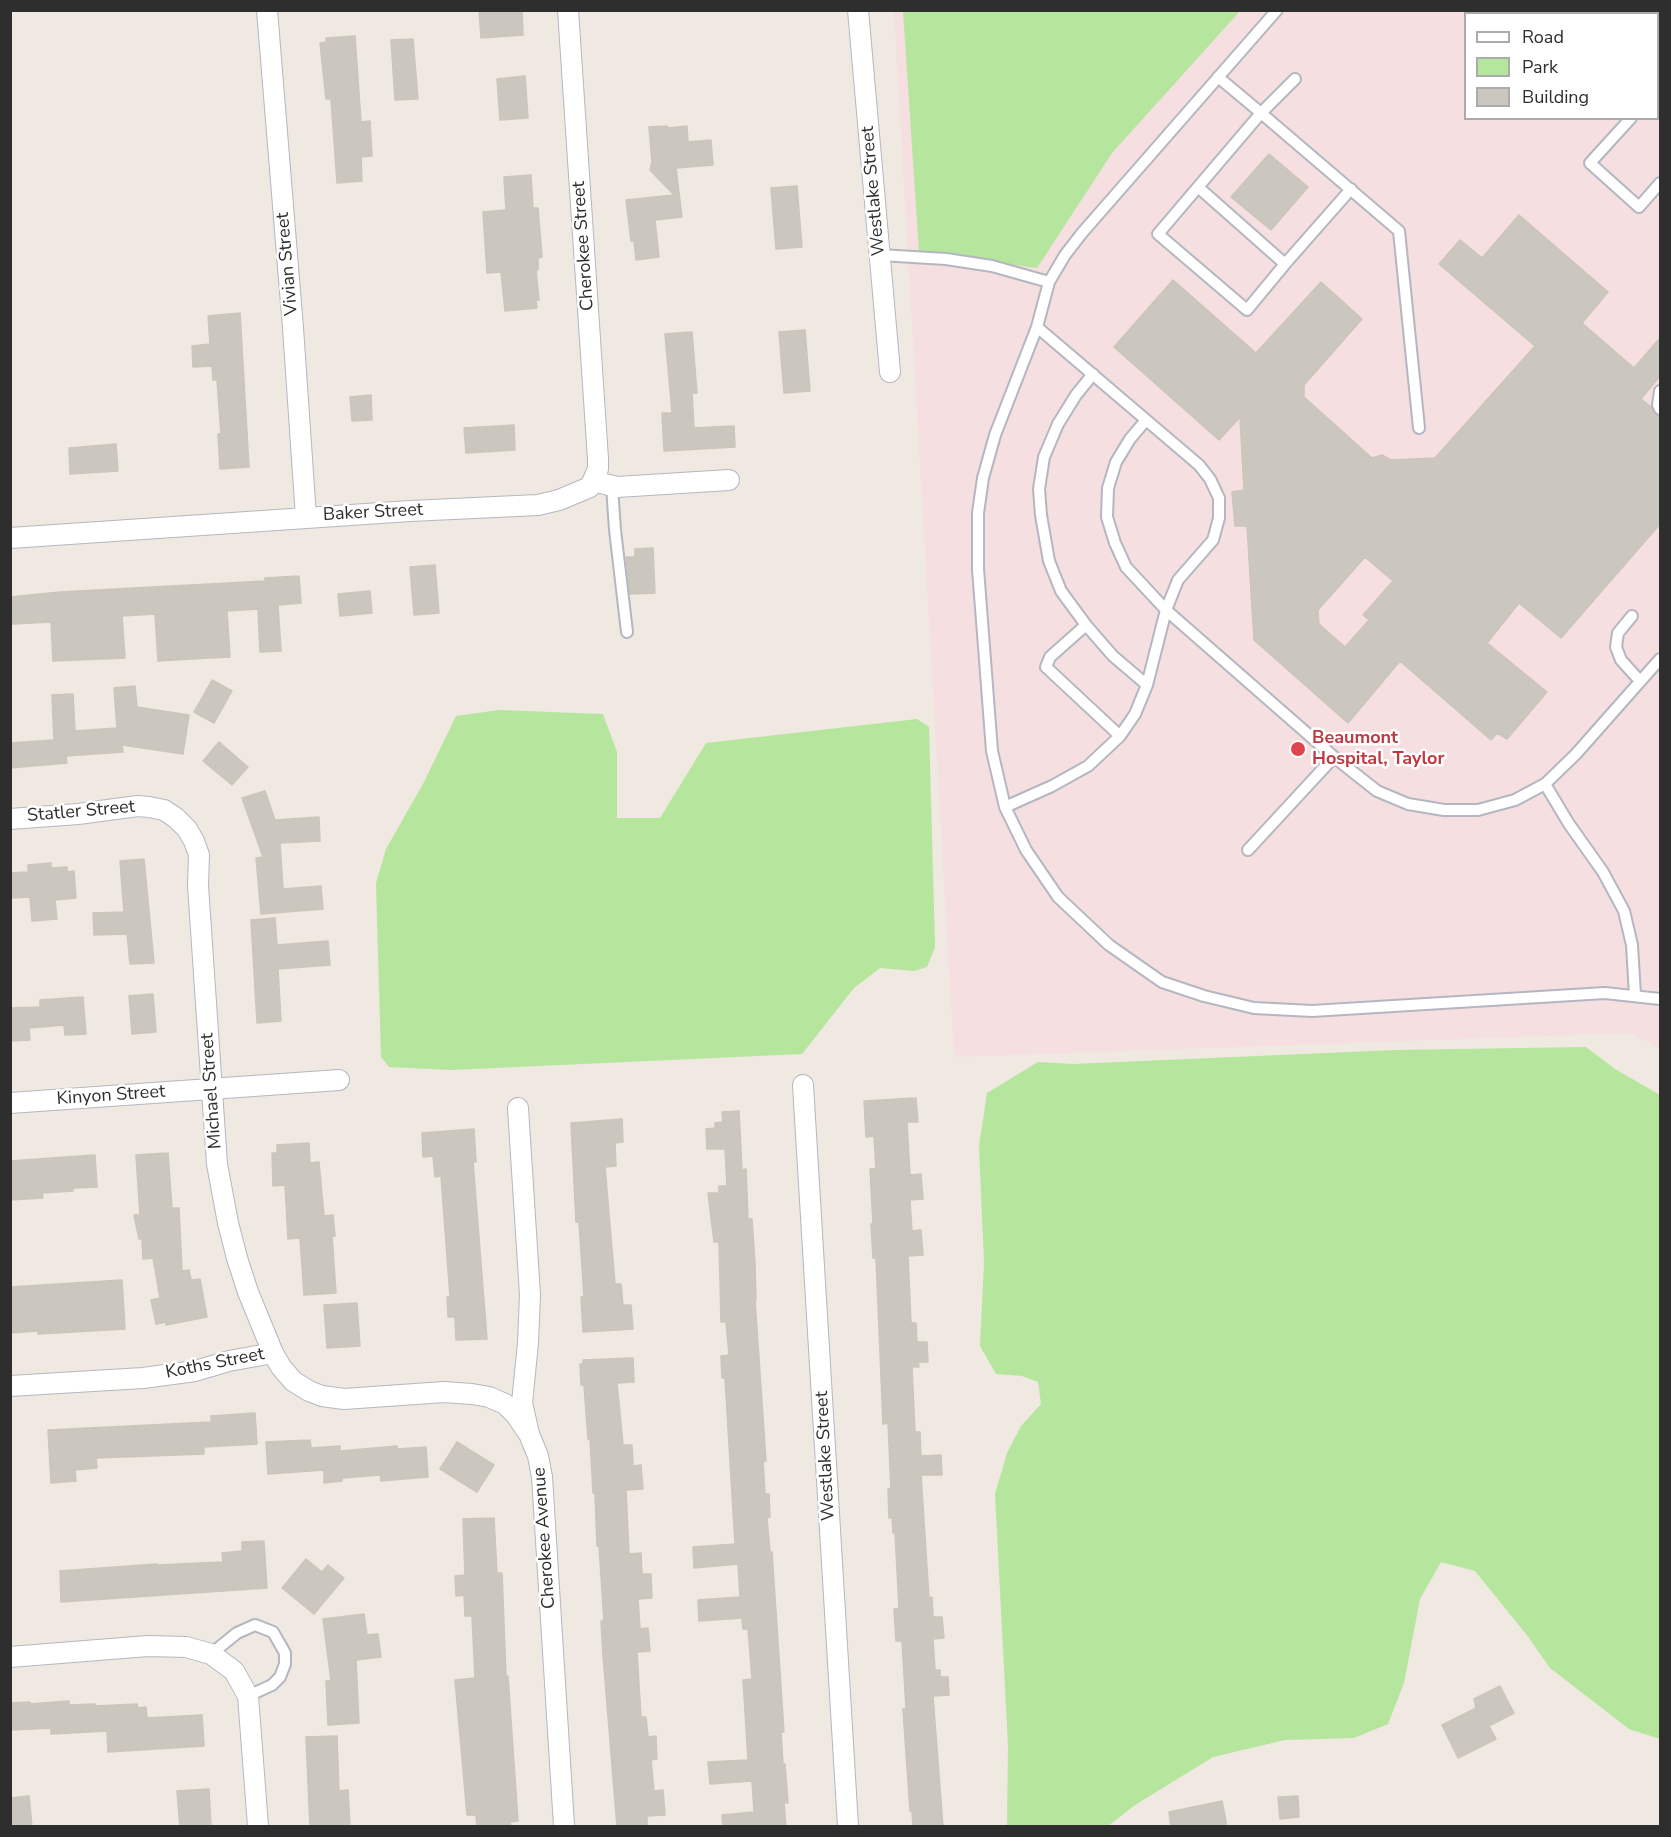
<!DOCTYPE html>
<html>
<head>
<meta charset="utf-8">
<style>
	body { margin:0 }
	#map { position:relative; width:1671px; height:1837px; overflow:hidden; background:#efe9e1; font-family:"Nunito Sans",sans-serif }
	canvas { display:block }
	.frame { position:absolute; inset:0; border:12px solid #2e2e2e; pointer-events:none }
	.legend { position:absolute; left:1464px; top:12px; width:195px; height:108px; box-sizing:border-box; background:#fff; border:2px solid #ababab; margin:0; padding:8px 10px; list-style:none; font-size:18px; color:#2e2e2e }
	.legend li { display:flex; align-items:center; gap:12px; height:30px }
	.legend b { width:30px; border:2px solid #ababab }
</style>
</head>
<body>
<div id="map">
<canvas width="1671" height="1837"></canvas>
<div class="frame"></div>
<ul class="legend">
<li><b style="height:8px;background:#fff"></b>Road</li>
<li><b style="height:16px;background:#b6e59e"></b>Park</li>
<li><b style="height:16px;background:#cbc7bf"></b>Building</li>
</ul>
</div>
<script>
const g = document.querySelector('canvas').getContext('2d');
g.lineJoin = 'round';
function fill(path, color) { g.fillStyle = color; g.fill(path, 'evenodd'); }
const shape = rows => new Path2D(rows.map(r => 'M' + r).join(''));
function trace(path, color, width, dash) { g.strokeStyle = color; g.lineWidth = width; g.lineCap = dash ? 'butt' : 'round'; g.setLineDash(dash || []); g.stroke(path); }
function write(font, color, halo, rows, align = 'center') {
  g.font = font + ' "Nunito Sans",sans-serif'; g.lineWidth = 5; g.setLineDash([]); g.textBaseline = 'middle'; g.strokeStyle = halo; g.fillStyle = color; for (const [text, x, y, turn = 0] of rows) {
    g.save(); g.translate(x, y); g.rotate((+turn || 0) * Math.PI / 180); g.textAlign = isNaN(turn) ? turn : align; if (halo) g.strokeText(text, 0, 0); g.fillText(text, 0, 0); g.restore();
  }
}
const medical = shape([
	[894,11,1660,11,1660,1048,1631,1033,954,1057],
	[1466,14,1658,14,1658,118,1466,118]
]);
const green = shape([
	[903,11,1240,11,1112,153,1037,268,919,252],
	[499,710,603,714,617,752,617,818,660,818,706,743,917,719,929,727,935,947,927,967,914,971,880,968,854,988,802,1054,451,1070,389,1067,381,1057,376,883,386,849,424,782,456,716],
	[1586,1047,1615,1069,1660,1095,1660,1739,1629,1729,1550,1668,1526,1634,1475,1571,1441,1562,1420,1599,1404,1683,1388,1724,1354,1738,1285,1740,1213,1757,1135,1805,1108,1826,1007,1826,1008,1746,995,1494,1007,1453,1021,1426,1041,1404,1038,1382,1022,1376,996,1374,980,1346,984,1263,979,1146,987,1093,1038,1062,1073,1064,1395,1050]
]);
const building = shape([
	[479,10,512,10,513,13,522,12,523,35,481,38,479,10],
	[355,36,361,122,370,121,372,156,361,157,362,181,337,183,331,99,326,99,320,43,326,42,326,38,355,36],
	[413,39,418,99,395,100,391,40,413,39],
	[525,76,528,118,500,120,497,79,525,76],
	[667,126,668,128,687,126,688,142,711,140,713,165,676,168,682,217,655,220,659,257,636,260,634,241,631,241,626,200,674,195,650,170,652,162,649,127,667,126],
	[1269,154,1308,187,1271,230,1231,197,1269,154],
	[531,175,533,208,538,208,542,257,538,258,538,270,536,270,539,300,536,300,537,308,505,311,501,272,487,273,483,212,506,210,504,177,531,175],
	[797,186,802,247,776,249,771,188,797,186],
	[1519,215,1608,292,1582,323,1634,368,1660,338,1660,376,1641,399,1651,407,1655,415,1660,416,1660,524,1561,638,1519,603,1487,643,1547,692,1507,739,1497,733,1491,740,1400,661,1348,723,1254,640,1247,526,1235,526,1232,492,1244,490,1240,417,1219,440,1114,347,1173,280,1256,353,1321,282,1362,319,1304,385,1304,397,1372,458,1382,455,1391,460,1435,458,1535,346,1439,264,1460,240,1482,258,1519,215],
	[1365,557,1393,581,1363,615,1369,620,1345,647,1319,624,1318,610,1365,557],
	[240,313,249,467,220,469,218,434,221,434,217,380,213,380,212,366,193,367,192,346,210,344,208,316,240,313],
	[805,330,810,391,784,393,779,332,805,330],
	[692,332,697,393,692,393,694,428,734,426,735,447,664,451,662,413,672,413,665,334,692,332],
	[371,395,372,420,352,421,350,397,371,395],
	[514,425,515,450,466,453,464,428,514,425],
	[116,444,118,471,70,474,69,448,116,444],
	[653,548,655,593,630,594,626,557,635,557,635,549,653,548],
	[435,565,439,613,414,615,410,567,435,565],
	[299,576,301,603,278,605,281,651,260,652,258,609,227,611,230,657,209,658,158,661,155,614,122,616,125,658,53,661,51,622,12,624,10,597,60,592,265,581,265,578,299,576],
	[370,591,372,613,340,616,338,594,370,591],
	[212,680,232,691,214,723,194,712,212,680],
	[135,686,137,707,189,715,183,754,122,745,123,752,66,756,67,763,10,768,10,743,54,740,52,695,73,694,75,731,117,728,114,688,135,686],
	[219,742,248,767,232,785,203,761,219,742],
	[265,791,275,820,319,817,320,841,280,843,283,889,321,886,323,909,261,914,256,858,263,857,242,798,265,791],
	[144,859,154,963,130,964,127,934,94,935,93,913,124,912,120,861,144,859],
	[51,863,51,868,67,867,67,872,74,871,76,898,55,900,57,919,32,921,30,897,10,898,10,873,28,872,28,865,51,863],
	[275,918,277,945,328,941,330,965,278,969,281,1021,257,1023,251,920,275,918],
	[153,994,156,1032,132,1034,129,996,153,994],
	[83,997,86,1034,65,1035,64,1025,29,1028,30,1040,11,1041,10,1008,40,1007,40,1000,83,997],
	[916,1098,918,1122,907,1122,910,1175,921,1174,923,1199,910,1200,912,1231,921,1230,923,1255,908,1256,911,1323,916,1323,917,1342,927,1342,928,1362,918,1362,919,1367,912,1367,915,1432,920,1432,921,1456,941,1455,942,1475,921,1475,929,1598,932,1597,933,1617,942,1617,944,1638,933,1639,935,1670,940,1670,940,1677,948,1677,949,1695,933,1696,943,1827,913,1827,912,1811,910,1811,903,1709,906,1709,902,1641,896,1641,894,1609,899,1609,895,1532,893,1533,892,1517,889,1518,888,1489,891,1489,888,1423,883,1424,876,1258,873,1258,871,1224,873,1224,870,1169,876,1169,874,1136,866,1137,864,1101,916,1098],
	[739,1111,742,1170,746,1169,748,1219,752,1219,755,1264,756,1300,755,1300,766,1461,763,1461,765,1494,769,1494,770,1517,767,1518,770,1552,772,1552,784,1732,781,1732,783,1764,785,1764,788,1803,784,1803,786,1827,723,1827,722,1815,754,1812,752,1781,710,1784,708,1762,748,1760,743,1680,752,1679,748,1629,743,1629,742,1618,699,1621,698,1600,740,1597,738,1564,694,1568,693,1547,735,1544,725,1378,722,1378,721,1356,729,1355,726,1322,721,1322,719,1242,714,1242,708,1193,719,1193,719,1186,727,1186,725,1149,707,1149,706,1129,715,1128,715,1123,723,1122,722,1112,739,1111],
	[622,1119,623,1142,615,1143,616,1166,605,1167,615,1284,621,1284,623,1305,631,1305,633,1329,583,1332,581,1297,584,1297,579,1222,576,1222,571,1123,622,1119],
	[474,1129,476,1162,473,1162,487,1339,456,1340,455,1317,448,1317,447,1297,450,1297,441,1176,435,1177,433,1156,423,1157,422,1133,474,1129],
	[309,1143,310,1163,319,1162,324,1216,333,1215,335,1236,332,1236,336,1293,304,1295,300,1238,288,1239,285,1185,273,1186,272,1153,277,1153,277,1145,309,1143],
	[168,1153,172,1208,179,1208,182,1271,189,1270,191,1280,200,1279,207,1317,166,1325,166,1322,156,1324,151,1300,160,1298,153,1258,143,1259,142,1239,139,1239,134,1215,140,1215,136,1155,168,1153],
	[95,1155,97,1187,73,1188,73,1191,42,1193,43,1198,10,1200,10,1161,95,1155],
	[122,1280,125,1329,38,1334,38,1331,10,1333,10,1287,122,1280],
	[357,1303,360,1346,327,1348,324,1305,357,1303],
	[633,1358,634,1382,617,1383,623,1445,632,1445,633,1466,641,1465,643,1489,626,1490,629,1554,641,1553,642,1574,651,1574,652,1598,638,1599,640,1629,648,1628,650,1651,637,1652,641,1717,646,1717,648,1737,656,1736,657,1759,651,1760,654,1791,663,1790,665,1815,647,1816,647,1827,617,1827,603,1655,601,1621,604,1621,599,1546,597,1546,595,1493,593,1493,590,1439,588,1439,584,1385,581,1385,580,1364,583,1364,583,1360,633,1358],
	[255,1413,257,1444,204,1447,204,1454,96,1458,97,1468,75,1470,76,1481,51,1483,48,1430,211,1422,211,1416,255,1413],
	[310,1440,311,1448,340,1446,340,1451,397,1446,397,1449,426,1447,428,1477,381,1481,380,1475,342,1478,342,1481,324,1483,324,1470,268,1474,266,1442,310,1440],
	[457,1442,494,1465,477,1492,440,1469,457,1442],
	[494,1518,497,1573,502,1573,506,1676,508,1676,518,1821,510,1822,511,1827,477,1827,476,1815,467,1815,455,1680,475,1678,472,1616,465,1616,464,1595,456,1596,455,1576,465,1575,463,1519,494,1518],
	[264,1541,267,1588,61,1602,60,1571,157,1564,157,1565,223,1562,222,1553,242,1551,242,1542,264,1541],
	[306,1559,322,1572,328,1565,344,1578,314,1614,282,1588,306,1559],
	[364,1614,367,1635,378,1634,381,1657,356,1660,359,1723,328,1725,326,1681,331,1681,323,1619,364,1614],
	[1500,1686,1514,1713,1489,1726,1496,1739,1458,1758,1442,1725,1476,1708,1474,1699,1500,1686],
	[69,1701,69,1705,95,1704,95,1706,137,1704,138,1708,146,1707,147,1718,202,1715,204,1746,108,1752,107,1731,51,1734,51,1728,10,1730,10,1703,30,1702,30,1704,69,1701],
	[337,1736,339,1791,348,1790,350,1827,310,1827,306,1737,337,1736],
	[209,1789,211,1827,180,1827,177,1791,209,1789],
	[29,1796,32,1827,10,1827,10,1798,29,1796],
	[1298,1796,1299,1817,1280,1819,1278,1797,1298,1796],
	[1222,1801,1227,1827,1171,1827,1169,1812,1222,1801]
]);
const service = shape([
	[1277,10,1082,233,1065,255,1049,282,1037,327,995,435,983,478,978,513,978,569,992,751,1005,807,1026,850,1058,897,1109,945,1162,982,1204,996,1254,1008,1312,1011,1605,993,1660,999],
	[1658,37,1660,38],
	[1295,79,1261,113,1399,231,1419,428],
	[1658,90,1660,87],
	[1631,118,1590,163,1639,207,1660,183],
	[1198,187,1285,264,1247,310,1158,234,1261,113,1218,77],
	[880,255,946,259,992,266,1049,282],
	[1285,264,1351,189],
	[1093,374,1076,395,1058,424,1044,457,1039,489,1041,515,1049,561,1061,591,1086,625,1113,656,1147,685],
	[1660,391,1658,405,1660,409],
	[1146,420,1130,439,1116,462,1108,488,1107,517,1115,543,1126,567,1166,610,1334,757,1377,791,1408,804,1444,810,1478,810,1515,800,1545,784,1576,754,1660,659],
	[612,486,615,530,627,632],
	[1632,616,1618,633,1616,647,1621,660,1640,681],
	[1086,625,1050,657,1046,667,1120,736],
	[1545,784,1569,824,1603,872,1624,911,1632,945,1635,995],
	[1005,807,1052,786,1088,766,1120,736,1135,714,1147,685,1166,610,1178,580,1213,540,1219,518,1219,498,1210,479,1199,465,1037,327],
	[1248,850,1334,757],
	[211,1654,237,1633,255,1625,273,1632,285,1653,285,1664,280,1677,272,1685,248,1696]
]);
const minor = shape([
	[267,10,293,328,306,517],
	[858,10,890,372],
	[593,481,617,487,729,480],
	[10,538,410,511,538,505,559,500,590,487,598,469,598,459,568,10],
	[10,819,78,814,138,806,149,807,164,810,176,818,187,829,194,841,199,855,198,886,217,1164,228,1223,237,1258,248,1292,273,1353,281,1367,293,1381,309,1391,322,1396,344,1399,444,1392,472,1394,489,1397,505,1404,516,1415,529,1434],
	[803,1085,848,1826],
	[10,1103,339,1080],
	[518,1108,530,1295,528,1343,522,1403,529,1434,538,1456,542,1477,564,1826],
	[10,1386,143,1378,195,1371,229,1361,273,1353],
	[10,1657,148,1646,186,1647,211,1654,234,1671,248,1696,258,1826]
]);
const markers = [
	[1298,749,8,"#e0444e"]
];
const streetNames = [
	["Westlake Street",874,191,-95],
	["Cherokee Street",584,246,-94],
	["Vivian Street",288,264,-95],
	["Baker Street",373,513,-3],
	["Statler Street",81,812,-5],
	["Michael Street",212,1091,-94],
	["Kinyon Street",111,1096,-4],
	["Koths Street",215,1364,-11],
	["Westlake Street",826,1456,-93],
	["Cherokee Avenue",545,1538,-94]
];
const healthNames = [
	["Beaumont",1312,739],
	["Hospital, Taylor",1312,760]
];
fill(medical, '#f5dfe0');
fill(green, '#b6e59e');
fill(building, '#cbc7bf');
trace(building, '#cbc5ba', 1.5);
trace(service, '#b4b7c1', 14);
trace(minor, '#b4b7c1', 22);
trace(service, '#fff', 10);
trace(minor, '#fff', 20);
for (const [x, y, r, color] of markers) { const dot = new Path2D(); dot.arc(x, y, r, 0, 2 * Math.PI); g.fillStyle = color; g.fill(dot); trace(dot, '#fff', 2); }
write('18px', '#2e2e2e', '#fff', streetNames);
write('bold 18px', '#be3a42', '#fff', healthNames, 'left');
</script>
</body>
</html>
